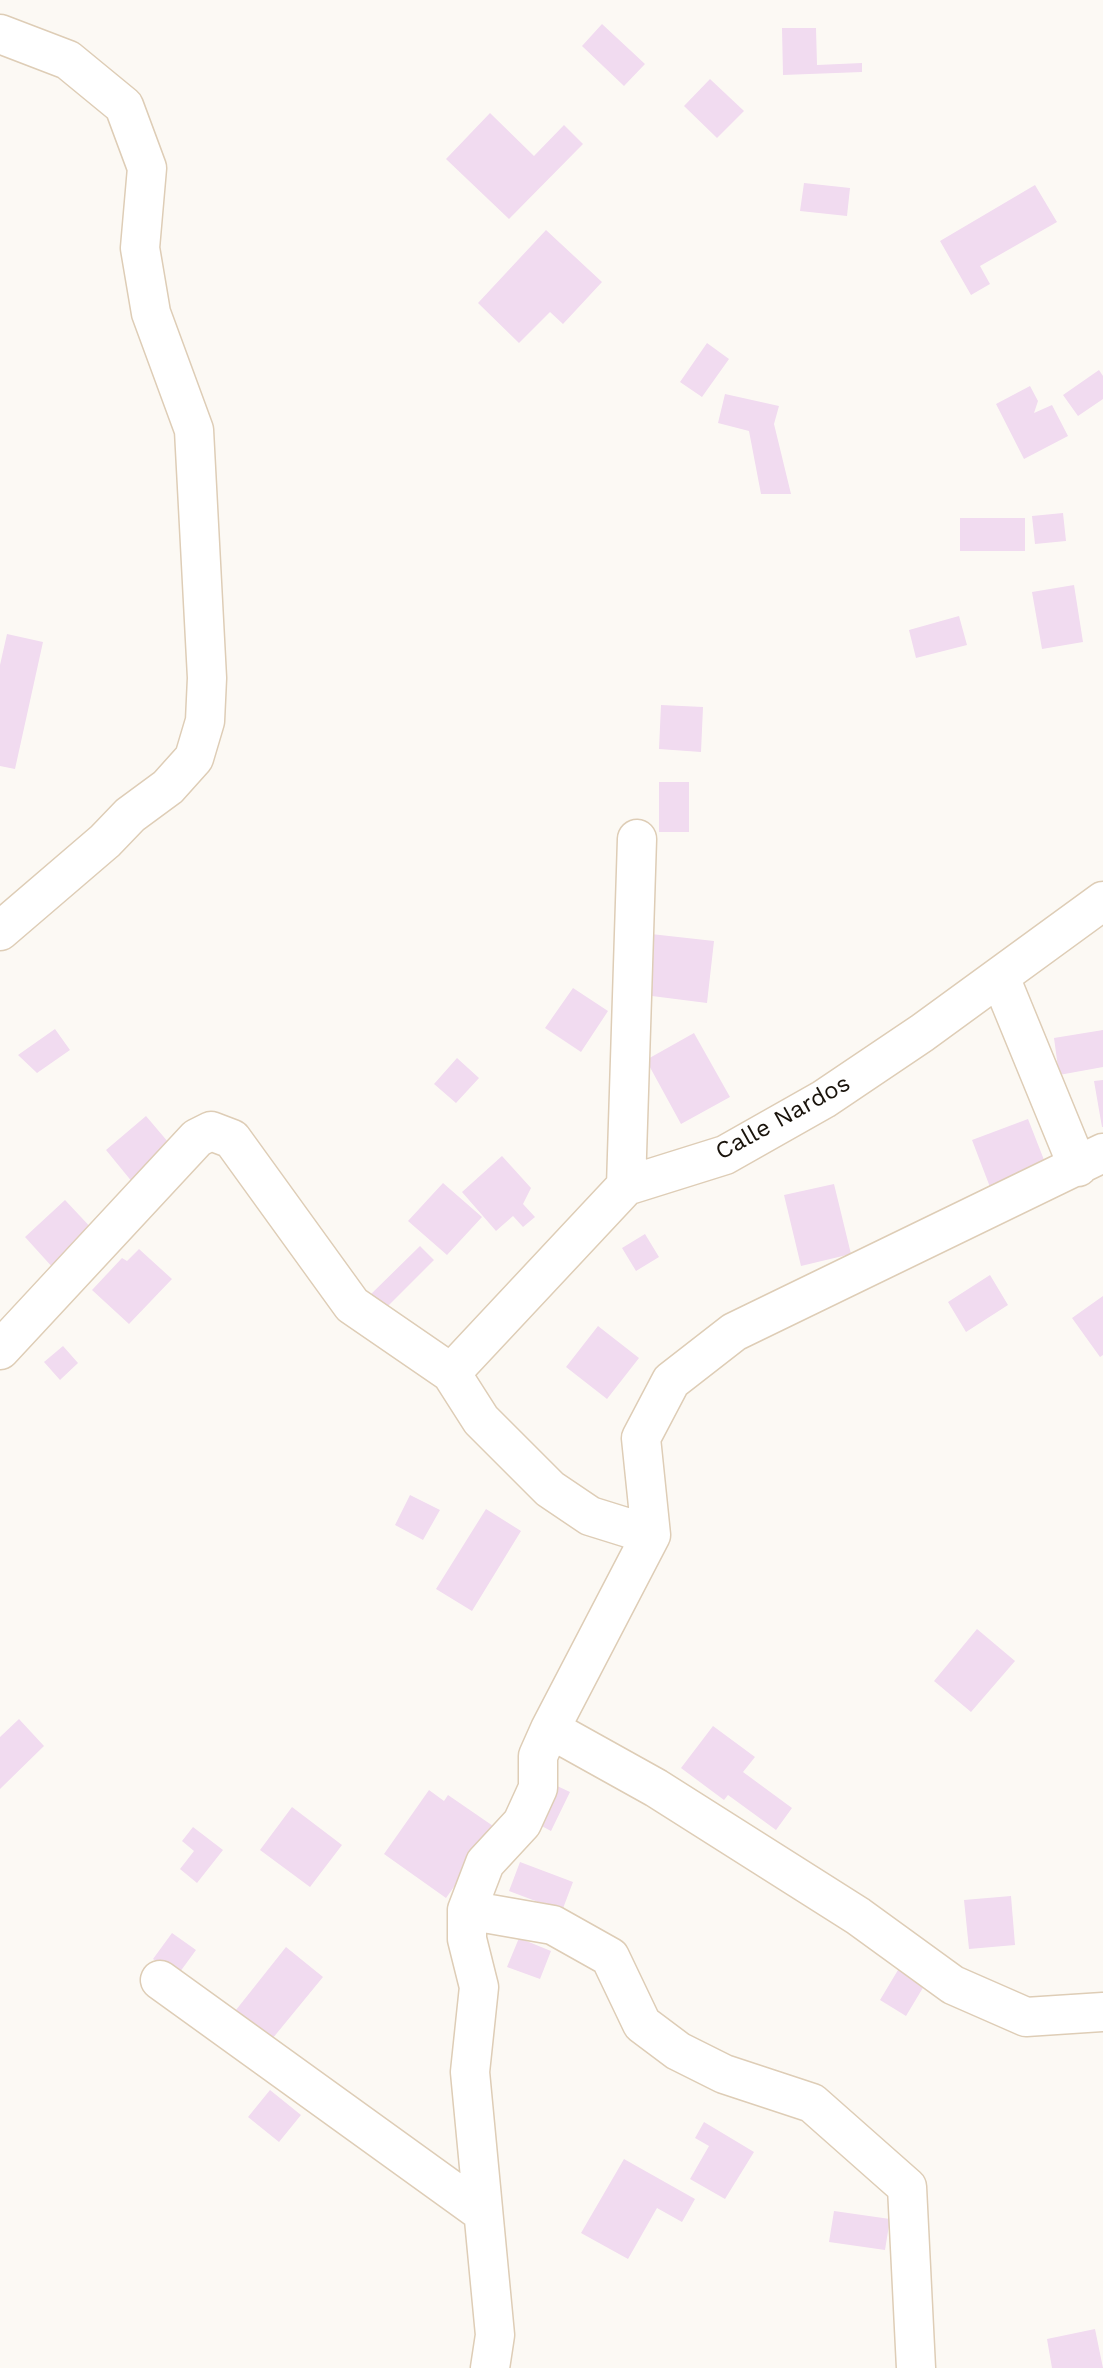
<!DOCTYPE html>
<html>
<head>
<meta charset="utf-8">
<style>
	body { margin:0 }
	canvas { display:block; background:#fcf9f4 }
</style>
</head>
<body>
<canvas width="1103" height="2368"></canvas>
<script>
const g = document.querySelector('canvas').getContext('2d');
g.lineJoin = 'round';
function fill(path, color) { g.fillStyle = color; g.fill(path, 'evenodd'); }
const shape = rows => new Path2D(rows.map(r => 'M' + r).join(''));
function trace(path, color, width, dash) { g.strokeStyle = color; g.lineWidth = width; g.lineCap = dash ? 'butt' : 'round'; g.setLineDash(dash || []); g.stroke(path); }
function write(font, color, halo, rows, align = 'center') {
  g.font = font + ' "Work Sans",sans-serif'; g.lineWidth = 7; g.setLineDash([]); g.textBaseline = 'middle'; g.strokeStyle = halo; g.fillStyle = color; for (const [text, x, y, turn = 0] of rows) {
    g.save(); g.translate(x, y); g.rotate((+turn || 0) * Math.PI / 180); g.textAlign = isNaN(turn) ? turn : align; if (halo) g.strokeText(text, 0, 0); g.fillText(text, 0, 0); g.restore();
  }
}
const building = shape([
	[602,24,645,64,624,86,582,46],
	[782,28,816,28,817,65,862,63,862,72,783,75],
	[710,79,744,111,717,138,684,106],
	[490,113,534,156,564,125,583,144,509,219,446,159],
	[804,183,850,188,847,216,800,211],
	[1035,185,1057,222,980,266,990,284,971,295,940,241],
	[546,230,602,282,563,324,550,312,519,343,478,303],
	[707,343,729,359,702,397,680,382],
	[1099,370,1103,376,1103,399,1078,416,1063,395],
	[1030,386,1038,401,1034,413,1052,405,1068,436,1024,459,996,404],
	[725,394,779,406,774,424,791,494,761,494,749,431,718,423],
	[1063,513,1066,541,1035,544,1032,516],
	[960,518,1025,518,1025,551,960,551],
	[1074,585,1083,642,1042,649,1032,592],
	[959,616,967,645,916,658,909,630],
	[7,634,43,642,15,769,0,766,0,665],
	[661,705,703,707,701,752,659,749],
	[659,782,689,782,689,832,659,832],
	[651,934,714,941,707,1003,644,995],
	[573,988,608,1011,581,1052,545,1028],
	[55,1029,70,1050,37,1073,18,1055],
	[1103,1030,1103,1067,1059,1075,1054,1038],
	[694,1033,730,1097,681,1124,646,1060],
	[457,1058,479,1078,456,1103,434,1084],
	[1103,1080,1103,1127,1102,1127,1094,1081],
	[146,1116,174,1149,133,1183,106,1150],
	[1028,1119,1046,1165,990,1187,972,1140],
	[502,1156,531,1188,523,1204,535,1217,523,1227,513,1216,496,1231,462,1192],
	[443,1183,482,1217,447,1255,408,1221],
	[834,1184,851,1254,801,1266,784,1195],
	[65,1200,95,1232,54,1269,25,1237],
	[645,1234,659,1257,636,1271,622,1248],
	[420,1246,434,1260,382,1312,368,1297],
	[139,1249,172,1279,129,1324,92,1290,122,1258,127,1261],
	[990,1275,1008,1305,966,1332,948,1302],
	[1103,1296,1103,1355,1100,1357,1072,1318],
	[598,1326,639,1358,607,1399,566,1367],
	[63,1346,78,1363,60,1380,44,1362],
	[410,1495,440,1510,423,1540,395,1525],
	[486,1509,521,1531,472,1611,436,1589],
	[977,1629,1015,1661,971,1712,934,1681],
	[19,1719,44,1746,0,1789,0,1737],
	[713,1726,755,1757,743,1772,792,1808,776,1830,728,1795,724,1800,681,1768],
	[555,1785,570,1792,551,1831,536,1823],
	[429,1790,444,1801,448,1795,496,1828,446,1898,384,1854],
	[292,1807,342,1845,310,1887,260,1850],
	[193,1827,223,1850,197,1883,180,1869,194,1851,182,1841],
	[520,1862,573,1882,562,1911,509,1891],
	[1011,1896,1015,1945,969,1949,964,1900],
	[172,1933,196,1950,177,1976,153,1959],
	[519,1938,551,1951,540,1979,507,1967],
	[286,1947,323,1977,268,2044,232,2015],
	[901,1965,927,1981,906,2016,880,2000],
	[270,2090,301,2115,279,2142,248,2117],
	[704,2122,754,2152,725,2199,690,2179,709,2146,695,2138],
	[624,2159,695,2199,682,2222,657,2208,628,2259,581,2233],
	[834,2211,890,2219,885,2250,829,2242],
	[1095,2329,1103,2368,1052,2368,1047,2339]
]);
const minor = shape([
	[0,34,68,60,124,106,147,168,140,248,151,313,194,430,207,678,205,721,194,758,168,787,130,815,105,841,0,931],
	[1000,977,1078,1167],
	[626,1186,637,839],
	[0,1350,197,1138,211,1131,232,1139,352,1305,451,1373,481,1420,550,1489,590,1516,651,1535],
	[451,1373,626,1186,725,1155,824,1099,922,1033,1103,901],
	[550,1729,656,1788,858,1916,953,1985,1026,2017,1103,2012],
	[467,1910,553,1925,610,1957,642,2024,678,2051,724,2074,812,2103,907,2187,916,2368],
	[160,1980,483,2213],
	[490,2368,495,2335,470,2072,479,1987,467,1939,467,1910,485,1863,522,1823,538,1788,538,1756,550,1729,651,1535,641,1438,671,1381,734,1332,1103,1153]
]);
const streetNames = [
	["Calle Nardos",783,1118,-29]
];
fill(building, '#f1dbf0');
trace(minor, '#decdb6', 41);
trace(minor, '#fff', 38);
write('24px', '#19130b', '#fff', streetNames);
</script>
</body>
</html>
